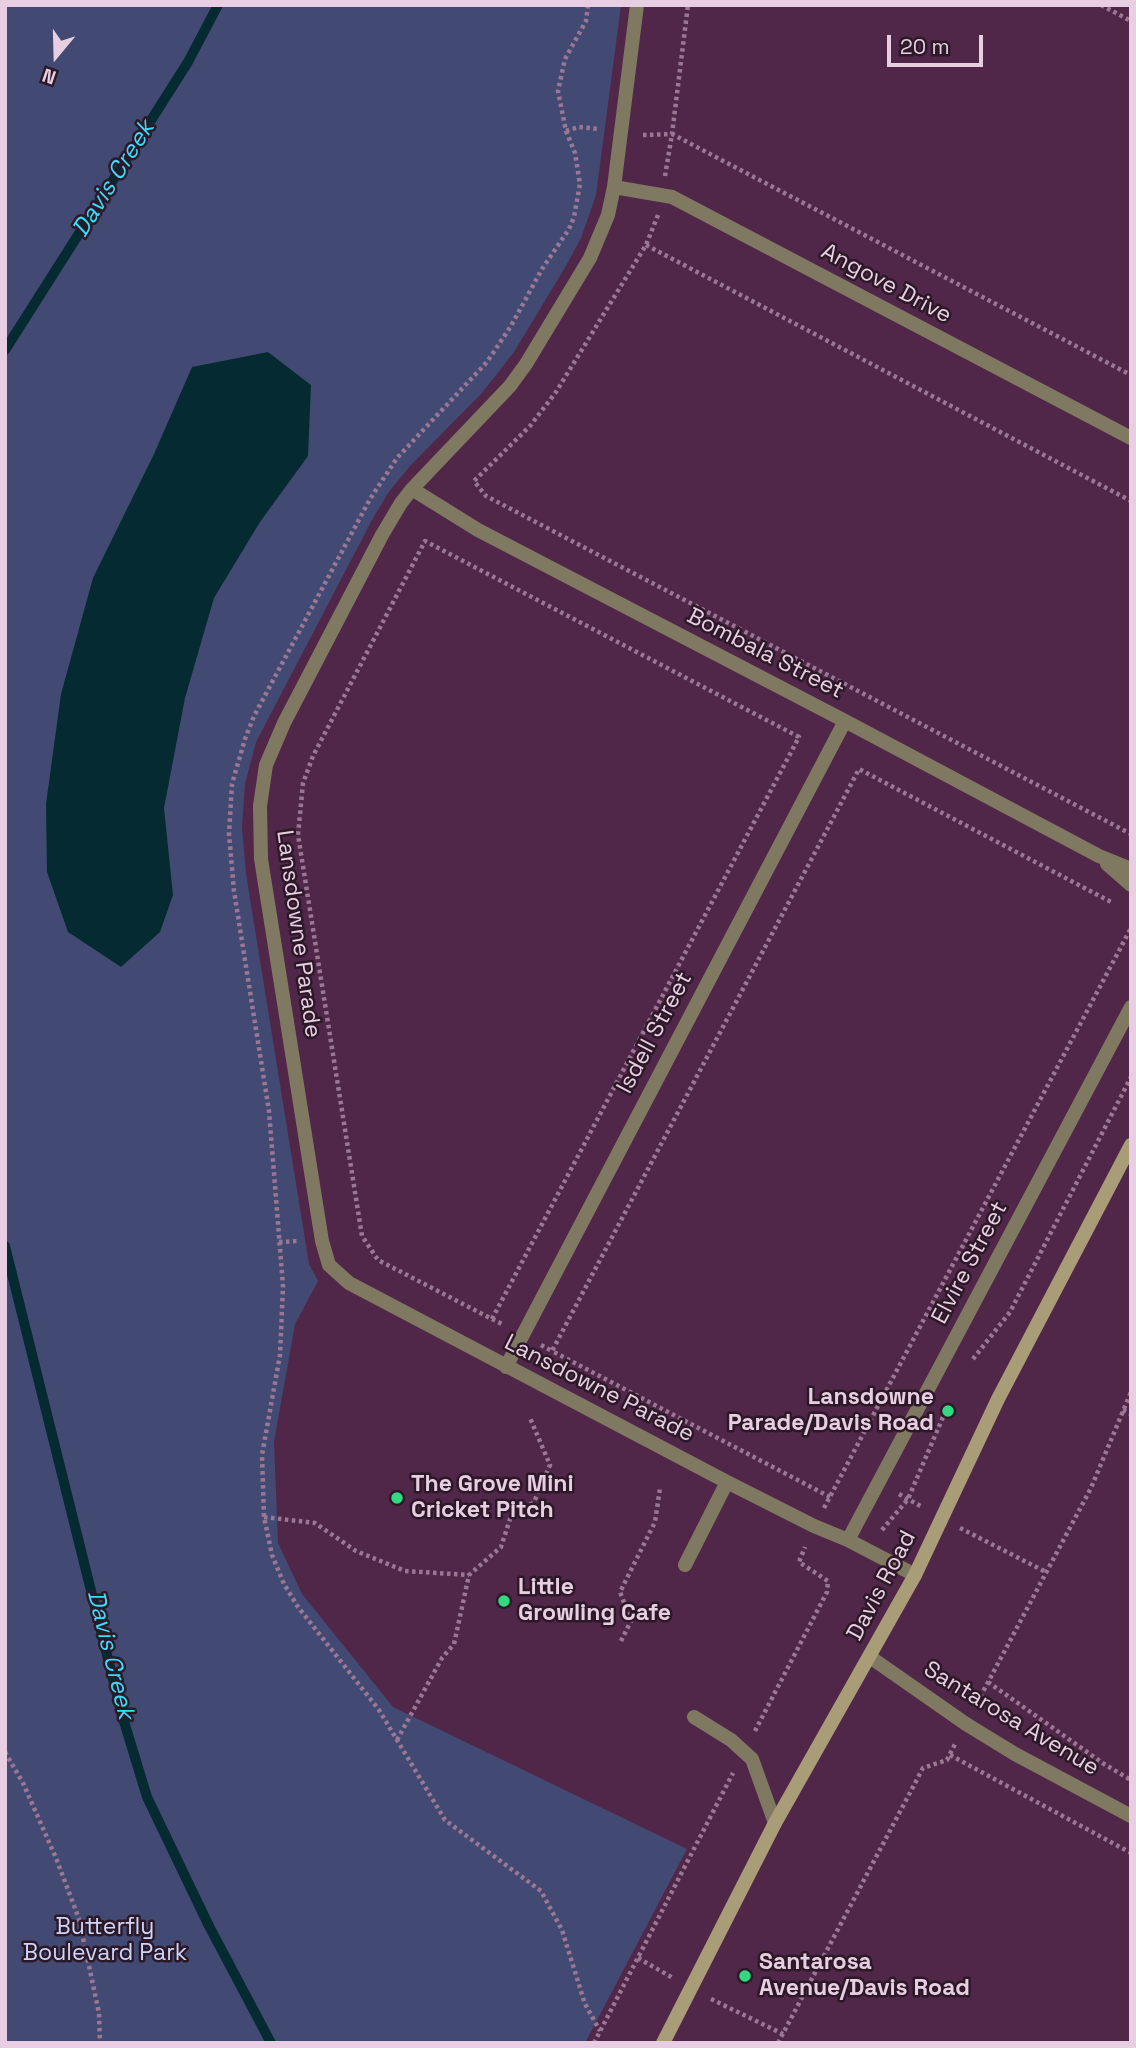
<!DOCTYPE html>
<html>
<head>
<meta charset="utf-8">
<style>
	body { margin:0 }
	#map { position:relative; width:1136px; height:2048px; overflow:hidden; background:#512749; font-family:"Space Grotesk",sans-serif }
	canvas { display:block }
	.frame { position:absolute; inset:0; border:7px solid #e8cee2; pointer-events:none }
	.north { position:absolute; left:21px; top:21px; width:70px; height:70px; -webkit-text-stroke:5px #2c1928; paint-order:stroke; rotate:199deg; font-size:19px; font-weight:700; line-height:28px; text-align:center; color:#e8cee2 }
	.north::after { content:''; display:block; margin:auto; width:24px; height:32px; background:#e8cee2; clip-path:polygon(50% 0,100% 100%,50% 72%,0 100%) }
	.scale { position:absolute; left:887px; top:35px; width:96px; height:32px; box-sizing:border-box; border:4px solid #e8cee2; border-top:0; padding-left:9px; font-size:21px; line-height:24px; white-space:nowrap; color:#e8cee2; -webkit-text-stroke:5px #2c1928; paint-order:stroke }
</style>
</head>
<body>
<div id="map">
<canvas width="1136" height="2048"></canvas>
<div class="frame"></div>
<div class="north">N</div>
<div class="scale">20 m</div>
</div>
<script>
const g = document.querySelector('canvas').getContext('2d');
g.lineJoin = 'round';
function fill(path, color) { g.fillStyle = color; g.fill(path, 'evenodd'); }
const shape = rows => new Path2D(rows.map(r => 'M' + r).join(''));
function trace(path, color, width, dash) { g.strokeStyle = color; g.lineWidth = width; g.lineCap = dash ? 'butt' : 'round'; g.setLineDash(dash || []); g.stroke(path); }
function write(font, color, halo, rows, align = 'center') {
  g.font = font + ' "Space Grotesk",sans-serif'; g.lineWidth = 5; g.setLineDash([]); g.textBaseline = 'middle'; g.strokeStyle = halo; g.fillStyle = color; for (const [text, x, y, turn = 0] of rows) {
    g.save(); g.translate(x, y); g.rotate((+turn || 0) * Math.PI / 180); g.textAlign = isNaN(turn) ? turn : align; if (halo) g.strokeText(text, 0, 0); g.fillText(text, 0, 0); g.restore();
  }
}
const green = shape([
	[5,5,621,5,596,195,581,238,567,264,514,352,482,393,410,466,388,493,372,520,256,742,245,784,242,827,246,874,309,1264,318,1281,295,1324,274,1442,278,1543,302,1594,393,1707,687,1849,585,2043,5,2043]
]);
const water = shape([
	[268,352,311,385,308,456,260,522,214,598,185,698,164,808,173,895,160,932,121,967,68,932,47,872,46,804,61,694,93,578,154,454,192,367]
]);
const stream = shape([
	[5,350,188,62,218,5],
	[5,1246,122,1715,147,1797,209,1926,271,2043]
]);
const path = shape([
	[588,5,586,21,565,59,558,91,566,131,575,153,580,184,574,217,569,229,542,269,511,326,487,362,397,458,370,499,254,716,245,739,232,784,229,834,234,891,269,1111,283,1286,280,1355,262,1455,264,1517,272,1555,284,1584,298,1607,379,1710,445,1820,541,1891,562,1930,585,2004,600,2031],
	[1101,5,1131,21],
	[566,131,579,127,599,129],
	[643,135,672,134,688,5],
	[665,176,672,134,1131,375],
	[658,215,646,245,556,392,530,426,474,481,486,496,1131,834],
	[646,245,1131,501],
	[279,1242,299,1241],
	[492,1319,799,737,425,541,313,756,303,783,298,835,362,1236,378,1260,492,1319,502,1324],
	[541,1345,552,1351],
	[973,1359,1010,1312,1131,1077],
	[1123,1410,1131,1414],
	[899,1494,922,1507],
	[830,1497,552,1351,859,769,1113,903],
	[824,1508,1131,928],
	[264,1517,315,1523,356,1551,405,1571,469,1575],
	[960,1528,1046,1572],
	[882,1530,908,1499,946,1410],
	[621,1641,631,1621,620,1592,655,1522,660,1488],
	[988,1682,1104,1764,1131,1780],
	[977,1703,1091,1488,1131,1392],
	[755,1731,827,1592,828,1581,799,1562,805,1547],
	[397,1740,442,1658,454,1644,469,1575,501,1547,511,1516,534,1502,550,1465,530,1418],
	[5,1752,23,1783,56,1858,79,1919,99,2013,100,2043],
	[950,1755,1131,1853],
	[638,1958,673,1978],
	[711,1999,783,2034],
	[594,2043,733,1773],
	[778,2043,923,1768,947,1760,956,1742]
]);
const street = shape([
	[637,5,614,187,608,215,590,258,526,364,510,386,412,489,401,503,382,535,284,723,266,765,260,806,261,859,322,1241,329,1265,349,1283,727,1482,814,1526,848,1540,915,1575],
	[614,187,672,197,1131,438],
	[412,489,478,530,845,721,1099,856,1131,869],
	[1107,864,1131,885],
	[506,1367,845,721],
	[848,1540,1131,1007],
	[685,1565,727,1482],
	[870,1657,966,1724,1015,1754,1131,1816],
	[694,1717,731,1740,752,1759,775,1823]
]);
const secondary = shape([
	[663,2043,775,1823,915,1575,998,1399,1131,1145]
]);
const markers = [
	[948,1411,7,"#33d882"],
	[397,1498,7,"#33d882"],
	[504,1601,7,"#33d882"],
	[745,1976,7,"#33d882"]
];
const streetNames = [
	["Angove Drive",886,284,28],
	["Bombala Street",765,654,27],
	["Lansdowne Parade",298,934,82],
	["Isdell Street",655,1033,-62],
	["Elvire Street",970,1263,-62],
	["Lansdowne Parade",599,1389,27],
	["Davis Road",882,1586,-62],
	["Santarosa Avenue",1011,1719,31]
];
const poiNames = [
	["Lansdowne",934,1398,"right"],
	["Parade/Davis Road",934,1424,"right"],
	["The Grove Mini",411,1485],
	["Cricket Pitch",411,1511],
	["Little",518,1588],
	["Growling Cafe",518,1614],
	["Santarosa",759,1963],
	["Avenue/Davis Road",759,1989]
];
const parkNames = [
	["Butterfly",105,1928],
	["Boulevard Park",105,1954]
];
const waterNames = [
	["Davis Creek",114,179,-58],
	["Davis Creek",110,1655,76]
];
fill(green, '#424a74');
fill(water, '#062a31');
trace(stream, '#062a31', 10);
trace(path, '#9a7893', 4.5, [3.5, 3.5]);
trace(street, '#807962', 14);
trace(secondary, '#a89d77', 14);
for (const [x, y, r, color] of markers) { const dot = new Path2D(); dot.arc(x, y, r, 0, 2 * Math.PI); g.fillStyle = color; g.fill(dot); trace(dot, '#2c1928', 2.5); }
write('23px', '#e8cee2', '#2c1928', streetNames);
write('bold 23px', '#e8cee2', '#2c1928', poiNames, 'left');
write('23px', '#ccd5fb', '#2c1928', parkNames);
write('italic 24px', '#3adcfc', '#2c1928', waterNames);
</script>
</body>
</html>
